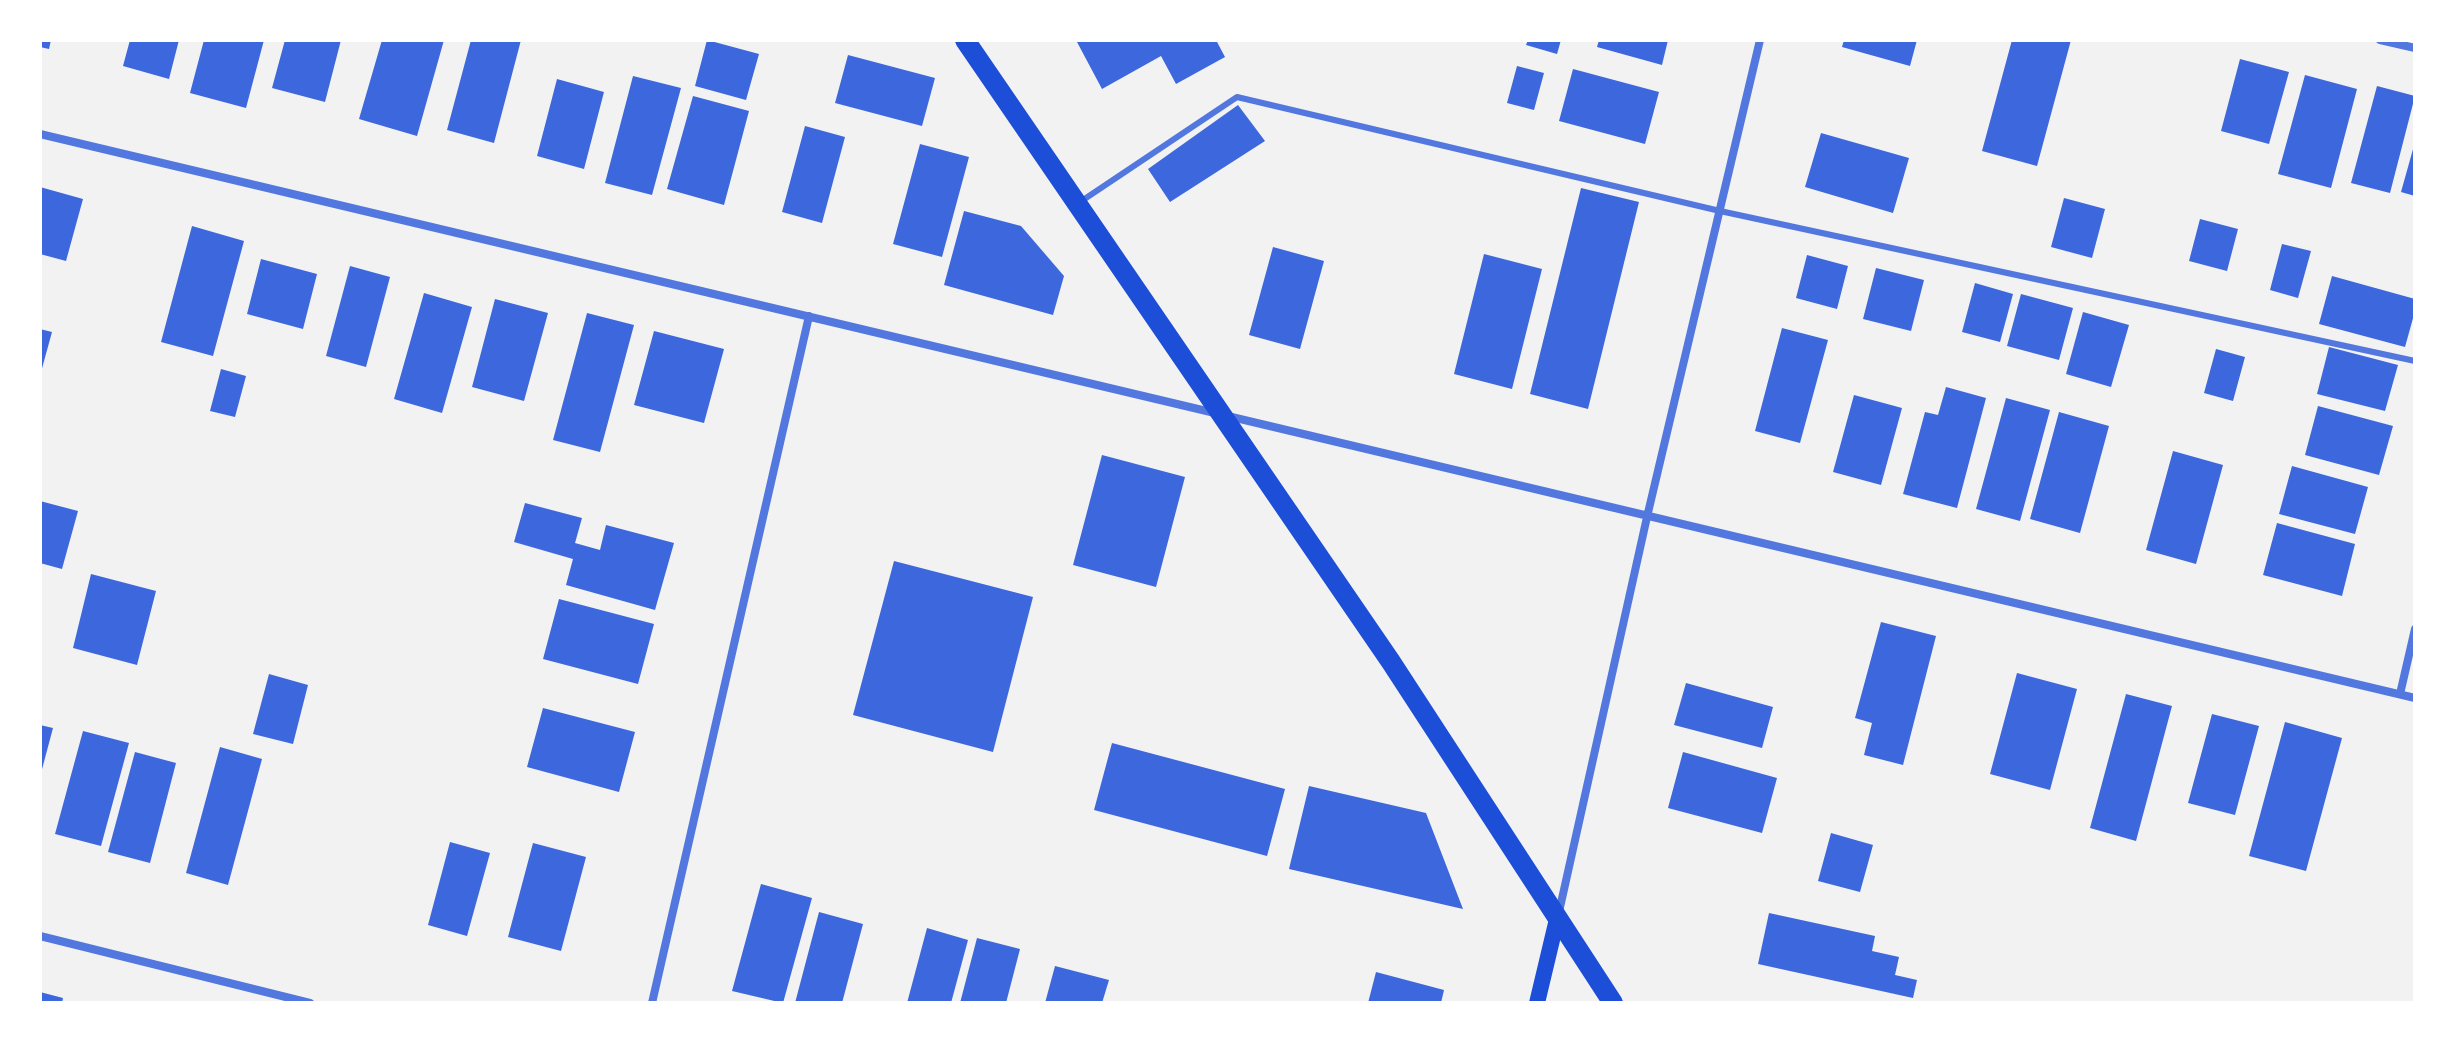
<!DOCTYPE html>
<html>
<head>
<meta charset="utf-8">
<style>
	body { margin:0 }
	#map { position:relative; width:2455px; height:1043px; overflow:hidden; background:#f2f2f2; font-family:"PT Sans",sans-serif }
	canvas { display:block }
	.frame { position:absolute; inset:0; border:42px solid #fff; pointer-events:none }
</style>
</head>
<body>
<div id="map">
<canvas width="2455" height="1043"></canvas>
<div class="frame"></div>
</div>
<script>
const g = document.querySelector('canvas').getContext('2d');
g.lineJoin = 'round';
function fill(path, color) { g.fillStyle = color; g.fill(path, 'evenodd'); }
const shape = rows => new Path2D(rows.map(r => 'M' + r).join(''));
function trace(path, color, width, dash) { g.strokeStyle = color; g.lineWidth = width; g.lineCap = dash ? 'butt' : 'round'; g.setLineDash(dash || []); g.stroke(path); }
const building = shape([
	[40,40,51,40,49,49,40,47],
	[130,40,179,40,169,79,123,66],
	[204,40,264,40,246,108,190,93],
	[285,40,341,40,325,102,272,88],
	[382,40,444,40,417,136,359,119],
	[471,40,521,40,494,143,447,130],
	[707,40,759,54,746,100,695,86],
	[1080,40,1216,40,1225,57,1176,84,1161,56,1102,89,1077,42],
	[1528,40,1561,40,1557,54,1526,45],
	[1599,40,1668,40,1662,65,1597,47],
	[1844,40,1917,40,1910,66,1842,47],
	[2012,40,2071,40,2037,166,1982,151],
	[848,55,935,78,922,126,835,103],
	[2240,59,2289,72,2269,144,2221,131],
	[1517,66,1544,73,1534,110,1507,103],
	[1573,69,1659,92,1645,144,1559,121],
	[2305,75,2357,89,2331,188,2278,174],
	[633,76,681,88,652,195,605,183],
	[557,79,604,92,584,169,537,156],
	[2377,86,2415,96,2390,193,2351,183],
	[693,96,749,111,724,205,667,189],
	[1238,105,1265,141,1170,202,1148,169],
	[805,126,845,137,822,223,782,212],
	[1821,133,1909,158,1893,213,1805,187],
	[2415,142,2415,196,2401,192],
	[920,144,969,157,942,257,893,244],
	[40,187,83,199,66,261,40,254],
	[1581,188,1639,202,1588,409,1530,394],
	[2064,198,2105,209,2092,258,2051,247],
	[964,211,1021,226,1064,276,1053,315,944,285],
	[2200,219,2238,229,2227,271,2189,261],
	[192,226,244,241,213,356,161,342],
	[2282,244,2311,251,2298,298,2270,290],
	[1273,247,1324,261,1300,349,1249,335],
	[1484,254,1542,269,1512,389,1454,374],
	[1807,255,1848,266,1837,309,1796,298],
	[261,259,317,274,303,329,247,314],
	[350,266,390,277,366,367,326,356],
	[1876,268,1924,280,1911,331,1863,319],
	[2332,276,2415,299,2415,311,2405,347,2319,324],
	[1975,283,2013,294,2000,342,1962,332],
	[424,293,472,307,442,413,394,399],
	[2021,294,2073,308,2059,360,2007,346],
	[495,299,548,313,524,401,472,387],
	[2083,312,2129,325,2111,387,2066,374],
	[587,313,634,325,600,452,553,440],
	[1782,328,1828,340,1800,443,1755,431],
	[40,329,52,332,41,372,40,371],
	[654,331,724,349,704,423,634,405],
	[2329,347,2398,365,2385,411,2317,394],
	[2216,349,2245,357,2233,401,2204,393],
	[221,369,246,376,235,417,210,411],
	[1946,387,1986,398,1957,508,1903,494,1925,412,1938,415],
	[1854,395,1902,408,1881,485,1833,472],
	[2006,398,2050,410,2020,521,1976,509],
	[2318,406,2393,426,2379,475,2305,455],
	[2059,412,2109,426,2080,533,2030,519],
	[2173,451,2223,465,2196,564,2146,550],
	[1102,455,1185,477,1156,587,1073,565],
	[2292,466,2368,487,2355,534,2279,514],
	[40,501,78,511,62,569,40,563],
	[525,503,582,518,575,543,600,550,606,525,674,543,655,610,566,585,573,559,514,542],
	[2277,523,2355,544,2342,596,2263,575],
	[894,561,1033,597,993,752,853,715],
	[91,574,156,591,137,665,73,648],
	[559,599,654,624,638,684,543,659],
	[1881,622,1936,636,1903,765,1864,755,1872,723,1855,718],
	[2017,673,2077,689,2050,790,1990,774],
	[269,674,308,685,293,744,253,734],
	[1686,683,1773,707,1762,748,1674,725],
	[2126,694,2172,706,2136,841,2090,828],
	[543,708,635,732,619,792,527,767],
	[2212,714,2259,726,2235,815,2188,803],
	[2285,722,2342,738,2306,871,2249,856],
	[40,725,53,728,41,773,40,773],
	[83,731,129,743,101,846,55,834],
	[1112,743,1285,789,1267,856,1094,810],
	[220,747,262,759,228,885,186,873],
	[135,752,176,763,150,863,108,852],
	[1683,752,1777,778,1762,833,1668,808],
	[1309,786,1426,813,1463,909,1289,869],
	[1831,833,1873,845,1860,892,1818,881],
	[450,842,490,853,467,936,428,925],
	[533,843,586,857,561,951,508,937],
	[761,884,812,898,783,1003,732,991],
	[819,912,863,924,842,1003,795,1003],
	[1769,913,1875,936,1872,951,1899,957,1895,975,1917,980,1913,998,1758,964],
	[927,928,968,940,951,1003,907,1003],
	[977,938,1020,949,1006,1003,960,1003],
	[1055,966,1109,980,1102,1003,1045,1003],
	[1376,972,1444,990,1441,1003,1368,1003],
	[40,992,63,998,62,1003,40,1003]
]);
const service = shape([
	[1080,202,1237,97,1720,211,2415,361]
]);
const minor = shape([
	[2380,40,2415,48],
	[40,134,2415,698],
	[2400,694,2415,629],
	[1559,912,1647,517,1760,40],
	[40,936,310,1003],
	[652,1003,809,316]
]);
const secondary = shape([
	[1537,1003,1557,919]
]);
const primary = shape([
	[965,40,1391,662,1613,1003]
]);
fill(building, '#3d67dc');
trace(service, '#5277de', 6);
trace(minor, '#5277de', 8);
trace(secondary, '#1d4ed8', 16);
trace(primary, '#1d4ed8', 20);
</script>
</body>
</html>
